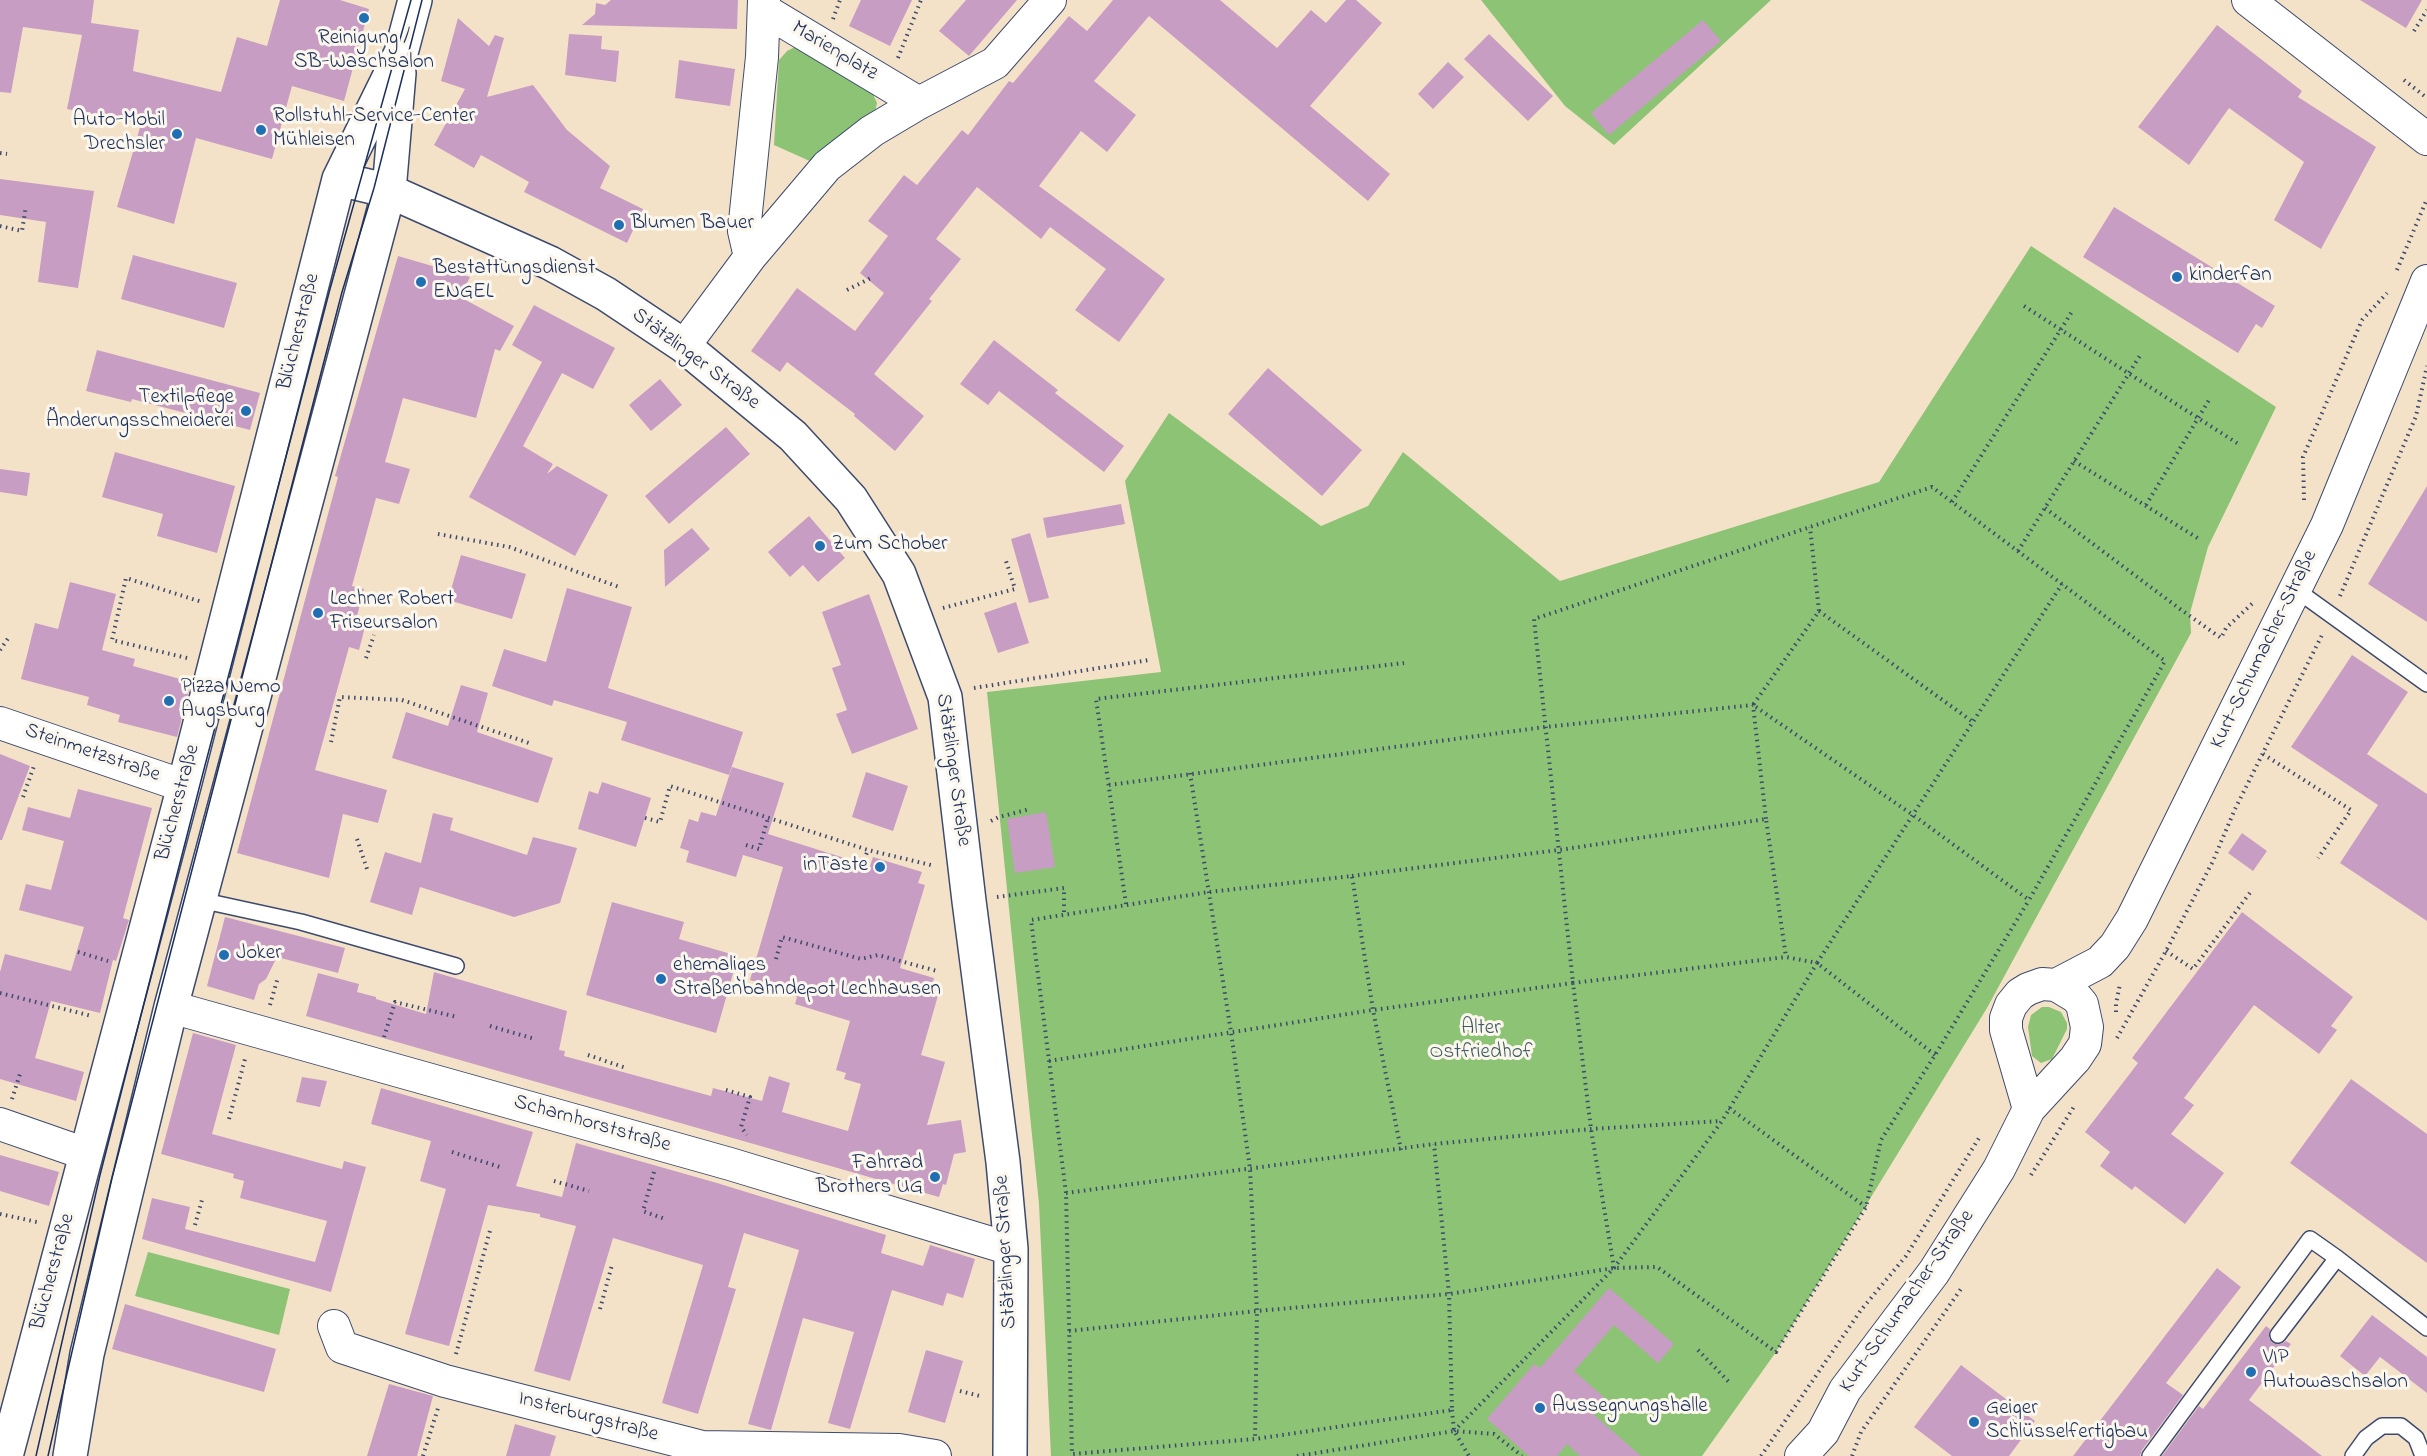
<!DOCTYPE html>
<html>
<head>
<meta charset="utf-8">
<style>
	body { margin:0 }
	canvas { display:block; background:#f4e2c8 }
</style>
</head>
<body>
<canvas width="2427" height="1456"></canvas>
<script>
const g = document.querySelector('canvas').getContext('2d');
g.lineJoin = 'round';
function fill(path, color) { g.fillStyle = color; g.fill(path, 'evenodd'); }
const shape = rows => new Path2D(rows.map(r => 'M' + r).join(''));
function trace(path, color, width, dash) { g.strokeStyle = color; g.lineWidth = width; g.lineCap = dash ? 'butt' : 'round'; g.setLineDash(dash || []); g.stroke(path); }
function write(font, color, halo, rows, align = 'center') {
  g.font = font + ' "Indie Flower",sans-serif'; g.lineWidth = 6; g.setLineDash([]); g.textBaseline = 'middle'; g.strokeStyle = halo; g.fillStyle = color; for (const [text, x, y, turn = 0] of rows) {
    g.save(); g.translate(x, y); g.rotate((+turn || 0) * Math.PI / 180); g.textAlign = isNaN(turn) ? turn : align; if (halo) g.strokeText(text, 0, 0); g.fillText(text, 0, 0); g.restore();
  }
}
const green = shape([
	[1481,0,1771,0,1614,145,1565,106],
	[797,46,872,92,877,103,875,112,812,162,774,145,779,60,787,51],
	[2031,246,2276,407,2208,547,2190,613,2191,633,1987,1008,1776,1352,1702,1456,1051,1456,1039,1204,987,692,1161,672,1125,481,1169,413,1321,526,1368,506,1403,452,1560,581,1879,482],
	[2042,1007,2049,1007,2061,1012,2067,1023,2067,1029,2052,1059,2041,1063,2032,1056,2028,1027,2031,1015],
	[148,1252,290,1289,279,1335,135,1296]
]);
const building = shape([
	[0,0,94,0,91,23,139,30,133,71,221,92,237,37,267,46,280,0,340,0,369,9,344,101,292,86,272,159,196,138,174,224,117,207,141,124,67,109,82,35,23,27,11,93,0,92],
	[611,0,738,0,737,29,582,25,595,14,596,3,605,5],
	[861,0,912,0,890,46,849,26],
	[966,0,1017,0,969,56,939,31],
	[1113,0,1220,0,1277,48,1311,10,1326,23,1346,0,1356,0,1382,23,1310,106,1390,174,1368,201,1149,16,1094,81,1136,115,1107,152,1081,131,1039,186,1165,279,1119,342,1075,310,1106,269,1050,227,1041,239,977,187,936,239,961,259,929,299,932,301,874,374,924,416,895,451,854,416,855,414,787,362,780,372,751,351,797,288,855,331,884,293,860,273,888,236,868,221,904,175,917,185,962,130,968,135,1009,81,1013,83,1069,16,1087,31],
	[2360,0,2422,0,2406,28],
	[458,18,489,46,495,35,504,38,487,97,533,85,567,130,610,166,600,188,643,209,627,243,524,192,529,182,481,155,474,168,434,145,465,89,441,81],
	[1703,20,1721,41,1609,135,1591,113],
	[2217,25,2302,91,2298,97,2376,147,2321,249,2274,220,2304,162,2229,108,2189,165,2138,127],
	[569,34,602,36,601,49,619,51,616,82,565,75],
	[1489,34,1553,96,1528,121,1464,59],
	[679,60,735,69,730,106,675,98],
	[1448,62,1464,77,1433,109,1418,94],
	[0,179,94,191,78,288,38,282,46,222,0,215],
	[2114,207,2275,306,2262,328,2256,324,2238,353,2083,257],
	[133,255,237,283,224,328,121,299],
	[398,256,470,277,460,297,514,326,500,351,495,349,476,418,403,398,385,462,410,469,399,504,376,498,352,586,364,589,356,620,366,623,359,650,349,647,315,770,387,790,378,823,343,814,329,878,237,853,338,477,335,476],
	[534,305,615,348,593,389,562,373,523,446,553,464,547,474,557,466,608,495,575,556,469,497,542,362,512,345],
	[994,340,1058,390,1055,393,1124,446,1104,472,999,391,988,405,960,384],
	[97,350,260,393,250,430,132,399,131,402,86,391],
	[1268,368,1362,450,1322,496,1228,414],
	[660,379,682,405,651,431,629,405],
	[726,427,750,454,669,524,645,496],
	[115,452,235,486,217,553,157,536,163,514,102,497],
	[0,469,30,473,27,496,0,492],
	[2427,486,2427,622,2368,584],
	[1121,504,1125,524,1047,538,1043,518],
	[809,516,845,558,818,582,803,565,790,577,768,552],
	[692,528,710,549,665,587,664,550],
	[1030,533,1049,598,1029,603,1011,539],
	[461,555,526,574,512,619,448,600],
	[70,582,116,594,102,650,135,659,133,666,191,682,177,737,118,722,120,715,87,705,89,697,21,679,35,623,58,629],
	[567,588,632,607,608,688,743,732,729,775,621,740,627,722,554,700,552,706,492,686,504,649,546,662],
	[869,594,918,729,852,754,836,714,847,710,832,668,841,665,822,612],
	[1016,602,1029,643,998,653,984,613],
	[2352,655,2408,692,2367,754,2427,794,2427,921,2340,863,2378,805,2291,747],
	[461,685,488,693,477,732,553,758,538,803,392,758,406,712,448,726],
	[0,754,30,766,2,840,0,840],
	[732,767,784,783,768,834,870,866,873,857,922,872,918,883,925,885,900,968,934,978,933,983,941,985,921,1055,945,1062,927,1125,961,1120,966,1152,954,1154,946,1185,943,1184,939,1197,306,1016,318,973,359,984,357,992,376,997,376,999,426,1014,434,972,567,1011,559,1050,565,1051,564,1056,711,1096,713,1088,762,1101,769,1076,790,1083,782,1112,848,1131,861,1084,844,1079,846,1073,836,1070,850,1021,795,1004,797,997,794,996,794,993,750,980,783,867,743,855,736,877,686,862,689,851,680,848,689,819,698,822,701,812,716,816],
	[866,772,908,786,893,831,852,817],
	[602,782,651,798,636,847,578,829,589,791,598,794],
	[78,789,152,808,123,918,129,920,116,961,113,960,100,1013,51,1001,35,1058,84,1072,76,1101,0,1079,0,972,5,954,71,971,84,927,19,910,26,884,51,890,64,841,22,830,28,807,70,818],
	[1046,812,1055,867,1015,873,1007,819],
	[433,813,453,818,450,830,527,855,533,837,577,848,560,903,514,917,420,887,412,915,370,902,385,852,421,863],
	[2242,833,2267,851,2253,871,2228,853],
	[612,902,684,922,679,939,738,956,716,1033,586,995],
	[2242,912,2353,997,2331,1026,2337,1030,2319,1054,2254,1005,2184,1098,2194,1105,2171,1134,2224,1173,2185,1224,2135,1186,2132,1190,2100,1166,2110,1152,2085,1132,2138,1063,2132,1058],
	[225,917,345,948,338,973,277,957,266,979,259,984,254,1000,207,986],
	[193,1033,236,1045,212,1134,342,1169,344,1161,366,1167,331,1292,142,1239,152,1198,190,1207,185,1229,315,1262,327,1221,240,1198,244,1181,233,1178,234,1174,161,1154],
	[302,1077,327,1081,320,1107,296,1102],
	[2351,1079,2427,1134,2427,1263,2290,1163],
	[381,1088,533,1132,516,1186,562,1197,576,1143,717,1183,886,1235,881,1253,923,1266,930,1245,975,1259,963,1298,947,1293,943,1306,892,1290,850,1429,828,1423,854,1332,803,1318,771,1430,748,1424,799,1250,744,1233,728,1287,736,1289,698,1414,662,1403,703,1265,613,1238,570,1381,534,1371,576,1226,540,1217,540,1214,488,1205,449,1346,405,1334,446,1189,420,1181,431,1141,371,1124],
	[0,1155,59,1172,49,1206,0,1191],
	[2217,1268,2241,1287,2166,1383,2183,1395,2142,1450,2140,1456,2073,1456],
	[1609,1288,1674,1344,1658,1363,1614,1325,1574,1371,1607,1400,1594,1415,1641,1456,1580,1456,1567,1444,1557,1456,1529,1456,1487,1419,1534,1364,1540,1368],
	[125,1304,276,1349,264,1392,112,1349],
	[2372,1315,2427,1357,2427,1393,2380,1357,2365,1376,2340,1356],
	[2266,1326,2270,1329,2269,1338,2273,1343,2281,1344,2286,1341,2291,1344,2249,1400,2322,1456,2162,1456,2199,1406,2203,1409],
	[926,1350,963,1361,945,1423,908,1412],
	[1961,1365,2035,1421,2009,1456,1952,1456,1914,1427],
	[389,1384,433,1396,417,1456,367,1456],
	[515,1424,556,1436,550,1456,506,1456]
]);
const path = shape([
	[833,19,840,0],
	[2414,31,2427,10],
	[898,58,921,0],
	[2404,80,2427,98],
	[0,153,7,154],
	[0,226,22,231,26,206],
	[2397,270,2427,199],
	[847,290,871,278],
	[2024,306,2240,445],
	[2074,461,2199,539],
	[2304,500,2303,457,2362,320,2387,293],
	[1952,502,2073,310],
	[2146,505,2209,400],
	[2045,508,2180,609,2221,638,2226,628,2255,601],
	[438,534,509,547,619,587],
	[2018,551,2141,354],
	[2340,596,2416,416,2427,366],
	[943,608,1015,589,1006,561],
	[1819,611,1973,722],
	[0,650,9,637],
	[187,658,112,640,126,578,202,602],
	[366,658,374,635],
	[974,688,1149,660],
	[331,742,340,697,402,700,529,743],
	[2263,754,2351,810,2318,858],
	[1190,773,1231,1032,1250,1169,1257,1311,1255,1439],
	[1109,785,1545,727,1753,705,1766,819],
	[23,797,34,766],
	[645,818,660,822,670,786,868,850,935,866],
	[991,821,999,817,1030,809],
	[357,839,367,869],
	[746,845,759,849,768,818],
	[864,860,868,850],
	[1352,876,1559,850,1766,819,1786,957],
	[997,897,1064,888,1064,913],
	[1126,904,1096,699,1404,663],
	[2166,951,2193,969,2252,890],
	[78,952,108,961],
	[776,959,782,937,861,959,878,955,937,971],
	[0,993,92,1016],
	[270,1005,278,977],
	[2116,1012,2116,1004,2120,984],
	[490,1026,535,1039],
	[384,1037,395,1002,457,1017],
	[2117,1038,2166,951,2213,861,2235,809,2323,633],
	[588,1055,626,1068],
	[1935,1055,1817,963,2062,584],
	[1049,1061,1373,1010,1573,983,1534,619,1810,527,1932,487,2165,661,2029,900,1913,815,1753,705,1819,611,1810,527],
	[726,1090,750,1097,741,1127,747,1135],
	[12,1099,20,1074],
	[1729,1108,1866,1207],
	[229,1119,245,1059],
	[1401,1150,1373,1010,1352,876,1209,892,1031,920,1066,1193,1072,1454,1255,1439,1452,1410,1449,1294,1434,1144],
	[452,1152,500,1167],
	[654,1172,643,1211,665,1219],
	[2031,1175,2075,1105],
	[554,1181,589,1191],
	[1066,1193,1434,1144,1591,1129,1721,1121],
	[0,1214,37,1222],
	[195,1225,203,1196],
	[600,1309,612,1265],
	[1069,1331,1257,1311,1449,1294,1614,1268,1657,1267,1776,1352,1866,1207,1881,1140,1935,1055,2029,900],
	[1698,1350,1729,1382],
	[456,1354,491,1227],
	[960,1391,980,1396],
	[1452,1410,1454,1431,1469,1456],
	[1454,1431,1614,1268,1722,1121,1817,963,1786,957,1573,983,1591,1129,1614,1268],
	[423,1456,438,1408],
	[1297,1456,1454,1431,1494,1434,1522,1456],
	[1761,1456,1861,1310,1906,1256,1979,1138],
	[1852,1456,1861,1432,1963,1286]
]);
const lane = shape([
	[2295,589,2427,684],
	[200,900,301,922,456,966],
	[2278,1335,2337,1258,2427,1328],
	[2150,1456,2310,1239,2337,1258],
	[2353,1456,2366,1438,2382,1426,2401,1426,2416,1438,2423,1456]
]);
const street = shape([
	[2248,0,2427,139],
	[764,10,919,103],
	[750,257,744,231,762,57,764,0],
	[684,346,750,257,827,166,872,131,919,103,995,63,1050,0],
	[0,723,184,786],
	[2056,985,2076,997,2082,1004,2087,1027,2085,1044,2075,1059,2029,1109,2006,1030,2006,1018,2011,1005,2020,994,2028,989,2042,984,2056,985,2100,962,2115,946,2132,919,2327,525,2427,281],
	[171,1007,730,1164,1011,1249],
	[0,1124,86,1154],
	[334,1326,342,1347,445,1381,702,1447,899,1450,935,1456],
	[1801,1456,1823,1432,1845,1390,1934,1272,1999,1169,2029,1109]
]);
const secondary = shape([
	[339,179,389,191,550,263,606,294,684,346,793,436,851,499,899,574,945,697,969,901,1003,1162,1011,1249,1010,1456],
	[6,1456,184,786,339,179,401,53,415,0],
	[70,1456,87,1354,171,1007,389,191,399,73]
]);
const tram = shape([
	[36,1456,100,1175,203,773,330,289,411,0],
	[48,1456,112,1178,342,292,374,188,422,0]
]);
const markers = [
	[364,18,6,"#1f6fb2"],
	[261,130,6,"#1f6fb2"],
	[177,134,6,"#1f6fb2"],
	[619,225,6,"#1f6fb2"],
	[2177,277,6,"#1f6fb2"],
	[421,282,6,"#1f6fb2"],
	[246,411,6,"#1f6fb2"],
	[820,546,6,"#1f6fb2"],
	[318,613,6,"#1f6fb2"],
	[169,701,6,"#1f6fb2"],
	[880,867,6,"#1f6fb2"],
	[224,955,6,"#1f6fb2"],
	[661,979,6,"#1f6fb2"],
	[935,1177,6,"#1f6fb2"],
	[2251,1372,6,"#1f6fb2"],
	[1540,1408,6,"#1f6fb2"],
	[1974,1422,6,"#1f6fb2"]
];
const poiNames = [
	["Reinigung /",364,40,"center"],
	["SB-Waschsalon",364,64,"center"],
	["Rollstuhl-Service-Center",273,118],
	["Mühleisen",273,142],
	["Auto-Mobil",165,122,"right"],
	["Drechsler",165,146,"right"],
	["Blumen Bauer",631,225],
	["Bestattungsdienst",433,270],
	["ENGEL",433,294],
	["kinderfan",2189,277],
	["Textilpflege",234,399,"right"],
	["Änderungsschneiderei",234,423,"right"],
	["Zum Schober",832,546],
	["Lechner Robert",330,601],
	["Friseursalon",330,625],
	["Pizza Nemo",181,689],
	["Augsburg",181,713],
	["inTaste",868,867,"right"],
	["Joker",236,955],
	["ehemaliges",673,967],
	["Straßenbahndepot Lechhausen",673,991],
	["Fahrrad",923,1165,"right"],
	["Brothers UG",923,1189,"right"],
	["VIP",2263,1360],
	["Autowaschsalon",2263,1384],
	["Aussegnungshalle",1552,1408],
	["Geiger",1986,1410],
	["Schlüsselfertigbau",1986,1434]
];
const streetNames = [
	["Marienplatz",834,52,31],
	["Blücherstraße",300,332,-76],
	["Stätzlinger Straße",695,360,37],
	["Kurt-Schumacher-Straße",2265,650,-64],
	["Steinmetzstraße",92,754,19],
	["Stätzlinger Straße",952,770,82],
	["Blücherstraße",179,803,-75],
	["Scharnhorststraße",592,1125,16],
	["Stätzlinger Straße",1007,1252,-93],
	["Blücherstraße",54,1272,-75],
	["Kurt-Schumacher-Straße",1908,1302,-55],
	["Insterburgstraße",588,1418,15]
];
const parkNames = [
	["Alter",1481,1030],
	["Ostfriedhof",1481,1054]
];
fill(green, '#8dc375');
fill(building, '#c89dc3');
trace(lane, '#3c4a6e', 18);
trace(street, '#3c4a6e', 34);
trace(secondary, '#3c4a6e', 36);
trace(path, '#3c4a6e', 4, [1.5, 4.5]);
trace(lane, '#fff', 15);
trace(street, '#fff', 32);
trace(secondary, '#fff', 33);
trace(tram, '#1b2f5e', 1.5);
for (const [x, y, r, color] of markers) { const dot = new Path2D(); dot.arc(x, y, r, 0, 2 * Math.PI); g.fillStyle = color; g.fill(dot); trace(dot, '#fbf7ec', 2); }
write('21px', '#1b2f5e', '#fbf7ec', poiNames, 'left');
write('21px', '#1b2f5e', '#fbf7ec', streetNames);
write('21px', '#3d5b65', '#fbf7ec', parkNames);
</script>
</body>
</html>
